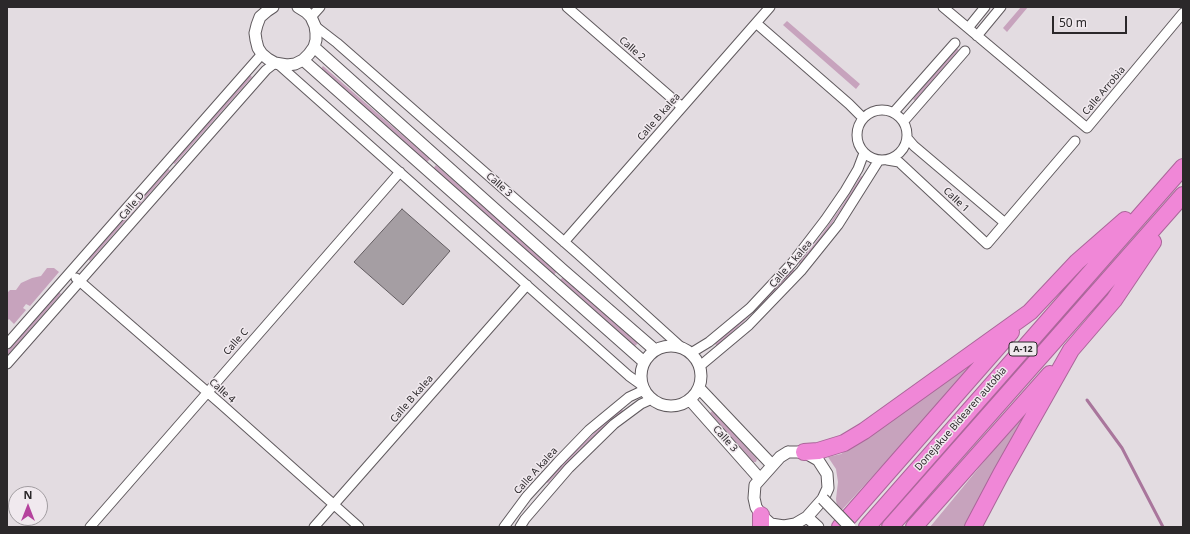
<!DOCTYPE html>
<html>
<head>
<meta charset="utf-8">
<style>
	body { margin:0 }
	#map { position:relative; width:1190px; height:534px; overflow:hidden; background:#e3dce1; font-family:"Noto Sans",sans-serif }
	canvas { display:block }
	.frame { position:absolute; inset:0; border:8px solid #2b282a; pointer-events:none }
	.north { position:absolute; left:8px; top:486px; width:40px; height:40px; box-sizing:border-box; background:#f0e9ee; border:1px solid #a19ca0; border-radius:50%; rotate:0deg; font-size:11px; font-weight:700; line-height:16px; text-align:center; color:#2b282a }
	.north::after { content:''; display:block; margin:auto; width:14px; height:18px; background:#b5439d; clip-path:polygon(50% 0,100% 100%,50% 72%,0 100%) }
	.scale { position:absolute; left:1052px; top:16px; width:75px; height:18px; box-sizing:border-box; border:2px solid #2b282a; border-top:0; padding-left:5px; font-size:12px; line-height:14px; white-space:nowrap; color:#2b282a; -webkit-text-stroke:3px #f0e9ee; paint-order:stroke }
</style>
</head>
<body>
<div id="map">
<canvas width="1190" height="534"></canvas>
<div class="frame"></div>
<div class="north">N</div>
<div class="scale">50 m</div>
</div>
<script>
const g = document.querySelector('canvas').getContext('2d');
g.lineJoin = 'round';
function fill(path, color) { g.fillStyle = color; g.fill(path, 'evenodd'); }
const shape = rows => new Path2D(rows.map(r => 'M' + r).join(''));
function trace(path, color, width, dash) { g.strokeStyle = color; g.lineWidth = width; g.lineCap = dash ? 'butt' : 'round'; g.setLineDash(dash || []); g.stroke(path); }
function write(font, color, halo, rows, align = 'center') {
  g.font = font + ' "Noto Sans",sans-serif'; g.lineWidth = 3; g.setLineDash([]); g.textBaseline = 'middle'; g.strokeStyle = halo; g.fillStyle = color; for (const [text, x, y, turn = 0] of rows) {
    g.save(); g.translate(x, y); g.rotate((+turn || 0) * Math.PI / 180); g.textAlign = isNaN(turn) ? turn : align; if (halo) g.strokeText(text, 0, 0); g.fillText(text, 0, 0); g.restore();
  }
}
const green = shape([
	[1021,7,1028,7,1007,32,1003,28],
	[787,21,860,84,856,89,783,25],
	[956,48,959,50,915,101,913,99],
	[323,66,430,159,426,163,320,70],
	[250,75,252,77,175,164,173,163],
	[436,165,557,271,554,275,433,169],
	[168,169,170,170,90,261,88,259],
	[861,176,863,177,843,207,822,238,800,264,799,263,820,237,842,206],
	[47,268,54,268,59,272,30,306,26,304,23,308,26,310,14,324,9,319,7,321,7,293,10,290,16,290,21,283,32,278,41,276],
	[793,269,795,271,767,300,717,346,715,344,766,298],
	[563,277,638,343,635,346,560,280],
	[59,292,61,294,7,356,7,351],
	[987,351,839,513,837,507,836,499,838,482,836,469,828,457,841,454],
	[1039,395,970,527,930,527],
	[622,409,623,411,579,450,548,483,546,482,577,449,606,422],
	[713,410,757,459,756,462,753,462,710,413]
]);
const stream = shape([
	[1087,400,1122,448,1163,527]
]);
const building = shape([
	[402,209,450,251,403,305,354,262,402,209]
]);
const minor = shape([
	[567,7,682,107],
	[943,7,1087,128,1183,13],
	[311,17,320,7],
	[756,23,849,104,863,118],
	[315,26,337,43,578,254,681,347],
	[968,28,985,7],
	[977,36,1001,7],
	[278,64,629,376,643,386],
	'857 135a25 25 0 1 1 50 0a25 25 0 1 1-50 0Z',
	[894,112,955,43],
	[904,121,965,51],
	[908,139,914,146,1005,223],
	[887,160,899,162,987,244,1075,141],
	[564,242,770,7],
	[76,278,221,404,359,527],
	[7,344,262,54],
	[691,353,709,342,750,308,792,263,825,220,845,191,858,169,864,153],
	[7,364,266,70,275,63],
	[700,366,749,325,801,271,838,225,879,160],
	[90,527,400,172],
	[314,527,527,285],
	[504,527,527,496,558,462,589,430,629,397,644,390],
	[520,527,525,519,569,468,614,424,641,404,652,399]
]);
const tertiary = shape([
	[273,7,267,11,260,17,257,25,255,33,256,40,258,48,262,54,268,59,275,63,287,65,295,64,303,60,309,54,314,47,316,40,316,33,315,26,311,17,306,12,298,7],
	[314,47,563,270,655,350],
	[303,60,644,362],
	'641 376a30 30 0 1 1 60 0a30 30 0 1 1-60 0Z',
	[699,388,772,465],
	[690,400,760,479],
	[788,452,804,452,818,460,827,474,828,488,823,499,807,517,795,524,784,526,771,524,761,515,756,507,754,498,755,485,780,457,788,452],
	[807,517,818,527]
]);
const motorway = shape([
	[804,452,818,451,844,443,864,431,1030,312,1077,262,1125,220],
	[761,527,761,515],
	[840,527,1011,332],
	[867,527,1183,167],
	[890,527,1183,195],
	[914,527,1050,374],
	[973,527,1001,474,1071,350,1114,300,1153,242]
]);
const tertiaryBridge = shape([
	[823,499,850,527]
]);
const shields = [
	[1023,349,28]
];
const shieldNames = [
	["A-12",1023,349]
];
const streetNames = [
	["Calle 2",632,49,41],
	["Calle Arrobia",1104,91,-50],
	["Calle B kalea",659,117,-49],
	["Calle 3",499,185,41],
	["Calle 1",956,200,43],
	["Calle D",132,206,-49],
	["Calle A kalea",791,264,-49],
	["Calle C",236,342,-49],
	["Calle 4",222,391,41],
	["Calle B kalea",412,399,-49],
	["Donejakue Bidearen autobia",961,419,-49],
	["Calle 3",725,439,48],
	["Calle A kalea",536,471,-48]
];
fill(green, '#c7a3bd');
trace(stream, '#a9769c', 3);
fill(building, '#a59ea3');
trace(building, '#635d61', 1);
trace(minor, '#605a5e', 11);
trace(tertiary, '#605a5e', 13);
trace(motorway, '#ab669a', 18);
trace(minor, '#fff', 9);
trace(tertiary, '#fff', 11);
trace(motorway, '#f087d7', 16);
trace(tertiaryBridge, '#605a5e', 13, []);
trace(tertiaryBridge, '#fff', 11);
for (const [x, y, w] of shields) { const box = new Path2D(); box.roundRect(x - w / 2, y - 7, w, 14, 3); g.fillStyle = '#f0e9ee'; g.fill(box); trace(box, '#2b282a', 1); }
write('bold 9px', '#2b282a', null, shieldNames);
write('10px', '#2b282a', '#f0e9ee', streetNames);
</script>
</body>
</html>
